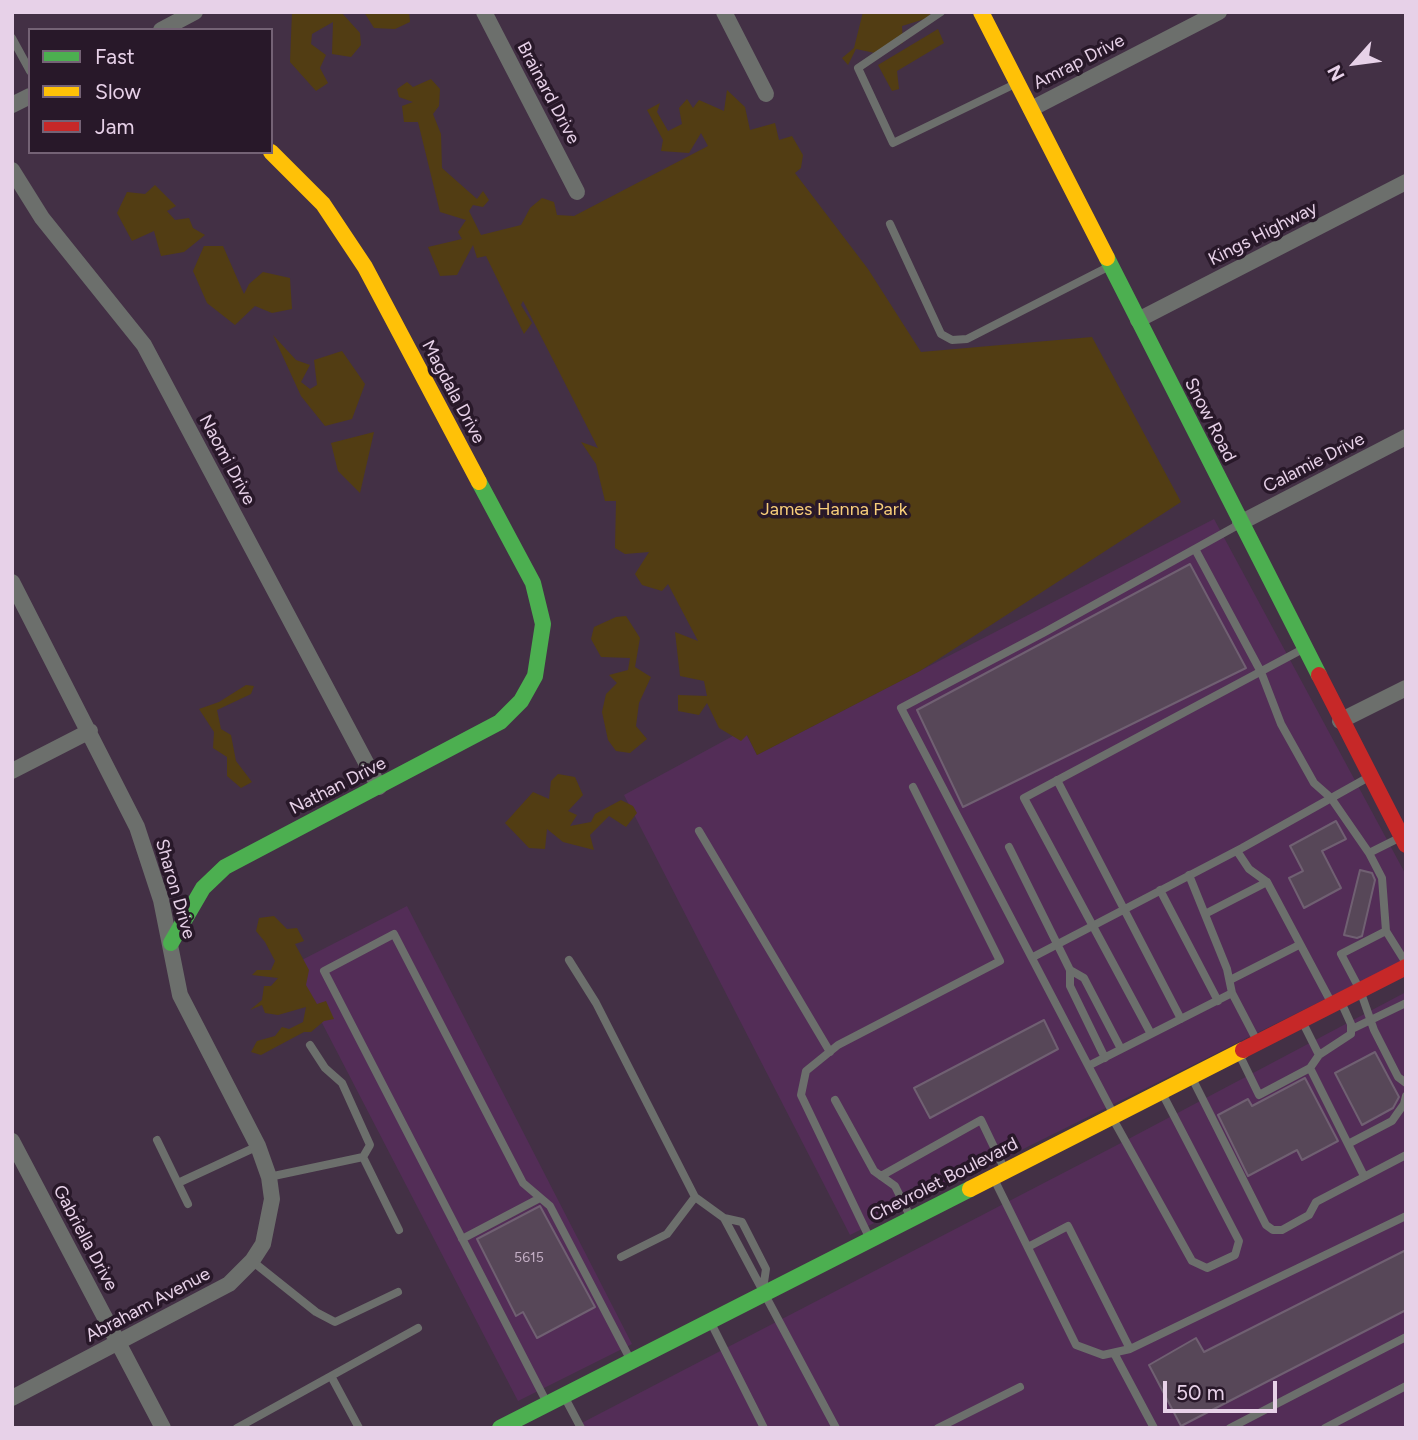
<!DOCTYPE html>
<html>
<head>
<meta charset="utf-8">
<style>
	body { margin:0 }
	#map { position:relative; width:1418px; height:1440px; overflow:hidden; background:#433045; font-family:Figtree,sans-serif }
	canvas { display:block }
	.frame { position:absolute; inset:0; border:14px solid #e7d1e8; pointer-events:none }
	.legend { position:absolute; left:28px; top:28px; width:245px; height:126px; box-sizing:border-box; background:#281829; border:2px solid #746275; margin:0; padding:9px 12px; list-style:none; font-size:21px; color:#e7d1e8 }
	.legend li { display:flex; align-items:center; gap:14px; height:35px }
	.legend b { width:35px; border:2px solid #746275 }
	.north { position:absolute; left:1320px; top:28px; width:70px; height:70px; -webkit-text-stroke:5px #281829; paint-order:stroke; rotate:242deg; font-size:19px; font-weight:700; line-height:28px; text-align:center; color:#e7d1e8 }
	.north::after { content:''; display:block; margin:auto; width:24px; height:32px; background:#e7d1e8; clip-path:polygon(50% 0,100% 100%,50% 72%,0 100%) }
	.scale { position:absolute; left:1163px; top:1381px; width:114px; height:32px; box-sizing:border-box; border:4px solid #e7d1e8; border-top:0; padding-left:9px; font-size:21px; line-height:24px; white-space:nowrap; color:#e7d1e8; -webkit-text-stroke:5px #281829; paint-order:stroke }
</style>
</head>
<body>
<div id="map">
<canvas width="1418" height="1440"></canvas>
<div class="frame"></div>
<ul class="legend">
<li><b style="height:9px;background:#4caf50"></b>Fast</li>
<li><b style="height:9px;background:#ffc107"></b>Slow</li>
<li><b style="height:9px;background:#c62828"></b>Jam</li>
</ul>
<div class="north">N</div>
<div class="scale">50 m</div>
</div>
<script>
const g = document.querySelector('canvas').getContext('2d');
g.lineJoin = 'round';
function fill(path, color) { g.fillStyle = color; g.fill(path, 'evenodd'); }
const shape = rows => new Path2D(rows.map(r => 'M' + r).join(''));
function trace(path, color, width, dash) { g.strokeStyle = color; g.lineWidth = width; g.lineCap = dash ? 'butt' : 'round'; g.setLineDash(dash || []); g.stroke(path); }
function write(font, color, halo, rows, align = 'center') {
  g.font = font + ' Figtree,sans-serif'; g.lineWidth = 7; g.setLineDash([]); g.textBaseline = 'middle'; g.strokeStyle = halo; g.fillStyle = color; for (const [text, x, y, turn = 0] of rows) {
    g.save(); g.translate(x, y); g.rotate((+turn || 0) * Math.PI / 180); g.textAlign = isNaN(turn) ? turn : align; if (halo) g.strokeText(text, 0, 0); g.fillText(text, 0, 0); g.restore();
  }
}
const built = shape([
	[1214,519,1406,875,1406,959,850,1235,624,795,744,730,757,755],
	[407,906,632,1344,518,1401,292,965],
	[1406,992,1406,1428,572,1428,1119,1144]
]);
const green = shape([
	[292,12,341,12,360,33,361,45,351,57,332,54,333,22,312,34,311,44,326,55,320,68,328,83,316,91,290,62],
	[364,12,409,12,410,22,395,29,374,28],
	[863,12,883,13,932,12,928,18,902,26,903,43,875,53,856,49,848,65,842,58,854,48],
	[938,29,944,43,897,71,899,89,892,91,878,65],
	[431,79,440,89,439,106,433,114,441,134,442,168,477,199,483,191,489,200,483,207,473,205,469,211,481,235,521,225,530,208,542,198,554,202,557,215,574,216,708,146,701,133,689,153,661,151,663,140,647,110,660,103,657,112,668,131,682,124,679,108,687,99,693,108,699,100,724,111,727,90,745,107,750,130,775,123,779,140,792,136,803,155,801,168,795,173,868,269,921,352,1092,337,1181,502,920,671,757,755,747,735,741,741,719,728,707,703,699,715,678,711,678,695,707,696,704,681,680,676,675,632,698,641,668,584,662,591,642,585,635,574,649,552,625,554,615,548,616,501,605,501,596,464,581,442,598,448,523,301,521,305,532,323,524,334,486,256,477,258,473,245,457,275,440,276,428,247,462,239,458,232,466,220,440,212,418,122,404,122,402,106,413,102,399,97,397,89,407,82,413,87],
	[155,185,176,206,167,211,175,220,189,218,193,228,205,235,184,252,161,256,154,231,132,241,117,213,127,192,145,194],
	[204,246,223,246,244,294,249,284,263,272,290,278,292,309,272,313,255,306,235,325,207,303,193,271],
	[273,335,296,360,310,365,301,382,310,389,317,385,314,360,342,351,365,384,352,419,325,426,301,396],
	[374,432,360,493,338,471,331,443],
	[626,616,640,638,635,667,651,677,639,703,636,726,647,739,630,753,616,751,608,740,602,712,606,694,617,683,609,675,628,670,630,658,601,657,591,639,594,627,616,617],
	[246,685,254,686,251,694,217,710,221,729,231,735,236,761,252,782,241,788,227,776,227,757,213,748,214,732,199,709,219,702],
	[558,774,575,777,583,795,568,811,577,815,570,826,591,822,595,814,621,800,633,806,637,813,626,827,609,816,590,835,594,850,563,842,547,829,545,849,529,848,505,823,533,792,549,799,551,781],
	[274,916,287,929,297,928,304,941,295,944,309,970,306,985,317,1004,326,1001,334,1019,324,1021,311,1032,304,1032,261,1055,251,1052,257,1041,275,1036,282,1027,289,1029,303,1022,306,1007,278,1015,265,1013,262,1005,250,1010,262,1000,264,986,271,986,278,978,252,975,257,970,271,970,275,961,265,942,256,931,259,918]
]);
const building = shape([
	[1190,564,1246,668,963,807,917,710,1190,564],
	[1336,821,1346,839,1322,851,1341,888,1304,908,1289,878,1303,871,1290,846,1336,821],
	[1360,870,1372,873,1375,880,1362,936,1357,938,1344,935,1360,870],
	[1044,1020,1058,1049,930,1118,914,1088,1044,1020],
	[1375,1052,1399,1097,1393,1108,1362,1125,1335,1073,1375,1052],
	[1305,1078,1338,1141,1302,1160,1297,1150,1248,1176,1218,1115,1248,1099,1252,1106,1305,1078],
	[540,1206,595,1307,537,1338,523,1312,516,1316,477,1239,540,1206],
	[1406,1250,1406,1310,1181,1426,1149,1365,1196,1338,1204,1352,1406,1250]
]);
const lane = shape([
	[941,12,858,68,893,143,1015,84],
	[12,38,30,71],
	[890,224,941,334,952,340,967,339,1106,268],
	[1195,549,1261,672,1281,724,1314,783,1331,798,1369,853,1399,838],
	[1057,780,1181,1019],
	[699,831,830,1052],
	[1009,847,1070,970,1070,986,1105,1058],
	[1237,851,1249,869,1267,882,1331,1002],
	[1369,853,1382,878,1386,931,1406,963],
	[1189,875,1227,969,1232,993,1256,1039],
	[1160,890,1218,1001],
	[1205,914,1267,882],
	[1386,931,1341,954,1360,990,1374,1030,1398,1077,1406,1083],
	[1033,957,1242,848,1367,778],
	[569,960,596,1003,695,1197,724,1218,742,1222,766,1269,763,1289],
	[1070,970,1084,978,1121,1049],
	[1230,980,1299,945],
	[1341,1002,1351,1024,1351,1034,1319,1055,1310,1068,1364,1176],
	[1303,1023,1319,1055],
	[1352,1029,1406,1003],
	[1151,1034,1024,798,1301,650],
	[1239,1054,1259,1095,1310,1068],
	[1090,1065,1232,993],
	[1192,1078,1266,1225,1273,1230,1282,1230,1309,1215,1316,1202,1406,1155],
	[835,1100,874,1171,895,1186,910,1216],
	[1113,1113,901,708,1045,632,1238,525],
	[1113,1119,1192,1261,1207,1268,1235,1255,1239,1241,1162,1093],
	[157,1140,188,1204],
	[1348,1144,1392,1121,1404,1104,1406,1096],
	[363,1157,399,1230],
	[881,1176,981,1120,1004,1168],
	[269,1177,363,1157,370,1145,342,1083,325,1068,310,1045],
	[994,1179,1076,1345,1103,1355,1130,1349,1406,1216],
	[178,1183,258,1146],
	[724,1218,836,1428],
	[869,1237,801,1095,806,1071,838,1045,1000,961,913,787],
	[462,1239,540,1198],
	[1028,1247,1068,1226,1130,1349],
	[621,1257,667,1234,695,1197],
	[252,1261,316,1312,335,1322,398,1292],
	[711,1323,764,1428],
	[1114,1353,1154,1428],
	[331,1376,418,1328],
	[564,1396,581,1428],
	[546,1401,324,971,394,934,523,1183,550,1206,630,1359],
	[237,1428,331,1376,359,1428],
	[938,1428,1020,1387],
	[1230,1428,1406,1337],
	[1325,1428,1406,1386]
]);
const street = shape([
	[484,12,577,192],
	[724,12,766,94],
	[161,30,195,12],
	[12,105,30,96],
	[1031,109,1219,12],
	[12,170,42,218,144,345,379,787],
	[1138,320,1406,182],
	[1240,523,1406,437],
	[12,582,137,827,161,900,180,995,258,1146,269,1177,272,1199,263,1244,252,1261,229,1284,12,1398],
	[1340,721,1406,688],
	[12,771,90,731],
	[12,1141,163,1428]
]);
const fast = shape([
	[1107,258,1319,675],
	[171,943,203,888,225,867,500,722,521,701,535,676,543,624,533,583,479,482],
	[500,1428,970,1189]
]);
const slow = shape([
	[981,12,1107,258],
	[271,152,323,204,365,267,479,482],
	[970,1189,1243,1050]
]);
const jam = shape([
	[1319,675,1406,845],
	[1243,1050,1406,967]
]);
const numberNames = [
	["5615",529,1258]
];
const streetNames = [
	["Amrap Drive",1079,62,-27],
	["Brainard Drive",548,93,62],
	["Kings Highway",1263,234,-27],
	["Magdala Drive",453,392,62],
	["Snow Road",1210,420,63],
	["Naomi Drive",227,460,62],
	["Calamie Drive",1314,463,-27],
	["Nathan Drive",338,786,-27],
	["Sharon Drive",175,889,74],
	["Chevrolet Boulevard",944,1180,-27],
	["Gabriella Drive",85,1238,62],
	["Abraham Avenue",148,1305,-28]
];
const parkNames = [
	["James Hanna Park",834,510]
];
fill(built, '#532d57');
fill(green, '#523d13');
fill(building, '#574758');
trace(building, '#706072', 2);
trace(lane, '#6c6f6c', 8);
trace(street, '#6c6f6c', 16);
trace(fast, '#4caf50', 16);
trace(slow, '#ffc107', 16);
trace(jam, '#c62828', 16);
write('14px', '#c3aec4', null, numberNames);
write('18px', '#e7d1e8', '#281829', streetNames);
write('18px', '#f8ce7a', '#281829', parkNames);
</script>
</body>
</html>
